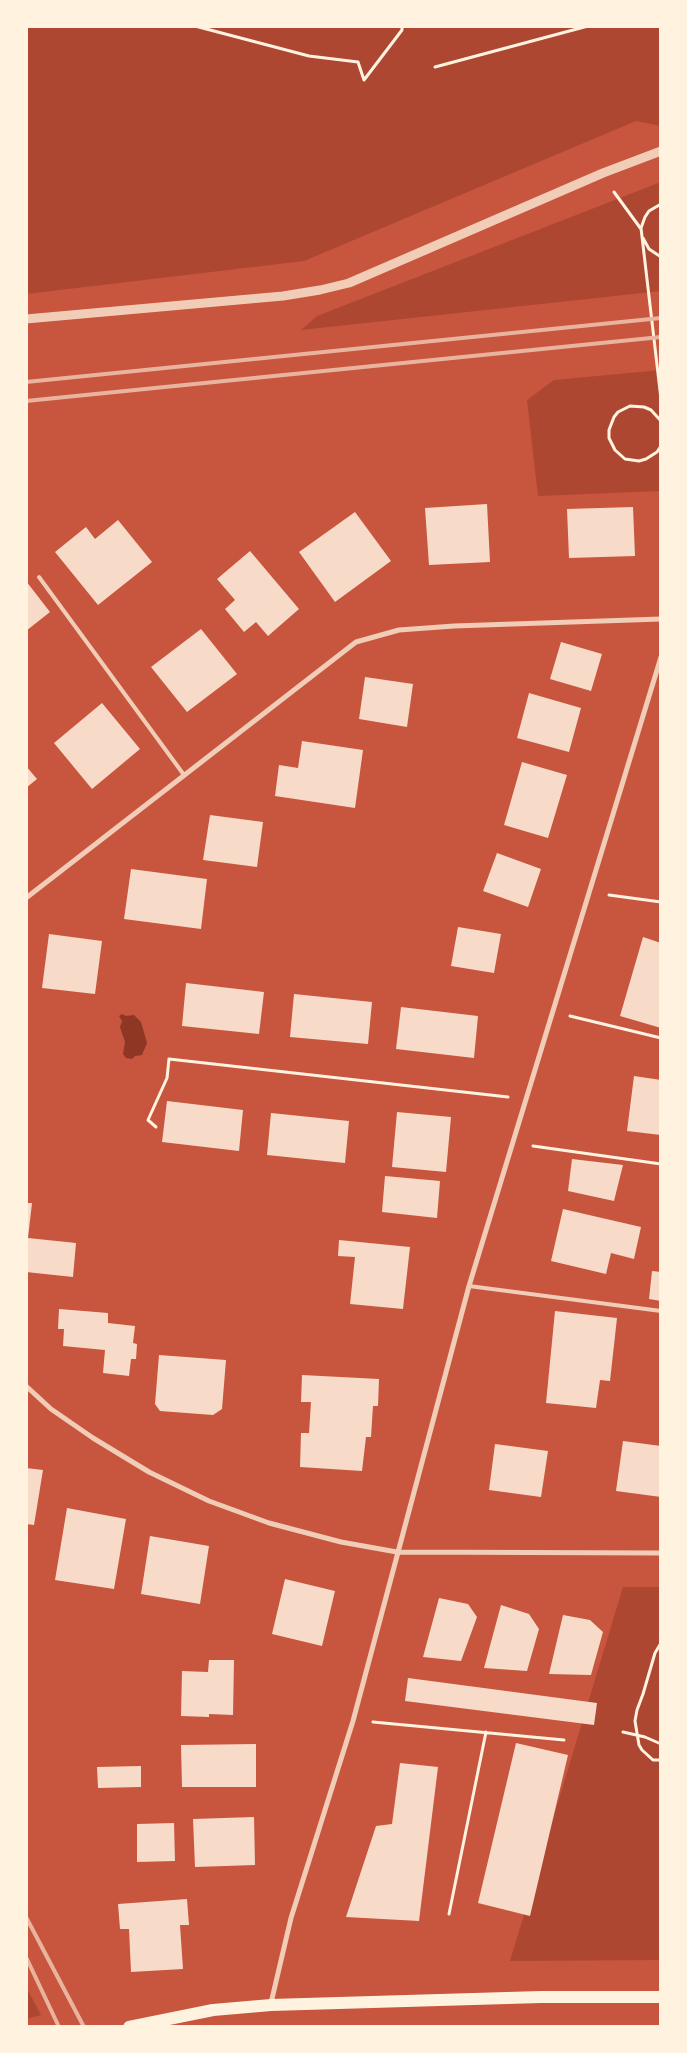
<!DOCTYPE html>
<html>
<head>
<meta charset="utf-8">
<style>
	body { margin:0 }
	#map { position:relative; width:687px; height:2053px; overflow:hidden; background:#c8553d; font-family:"DM Sans",sans-serif }
	canvas { display:block }
	.frame { position:absolute; inset:0; border:28px solid #fff3e0; pointer-events:none }
</style>
</head>
<body>
<div id="map">
<canvas width="687" height="2053"></canvas>
<div class="frame"></div>
</div>
<script>
const g = document.querySelector('canvas').getContext('2d');
g.lineJoin = 'round';
function fill(path, color) { g.fillStyle = color; g.fill(path, 'evenodd'); }
const shape = rows => new Path2D(rows.map(r => 'M' + r).join(''));
function trace(path, color, width, dash) { g.strokeStyle = color; g.lineWidth = width; g.lineCap = dash ? 'butt' : 'round'; g.setLineDash(dash || []); g.stroke(path); }
const green = shape([
	[26,26,661,26,661,126,636,121,304,261,26,294],
	[661,182,661,291,301,330,317,316],
	[661,370,661,491,538,496,527,400,554,380],
	[623,1587,661,1587,661,1960,510,1961],
	[26,1987,41,2015,26,2019]
]);
const water = shape([
	[122,1014,126,1016,134,1015,141,1022,147,1043,142,1055,135,1056,132,1059,126,1058,123,1054,125,1042,120,1027,122,1021,119,1016]
]);
const building = shape([
	[487,504,490,562,429,565,425,508],
	[633,507,635,556,569,558,567,509],
	[355,512,391,561,335,602,299,552],
	[118,520,152,562,98,605,55,552,86,527,95,539],
	[250,551,299,609,268,636,256,622,244,632,225,609,235,600,217,579],
	[26,581,50,612,26,631],
	[201,629,237,674,187,712,151,667],
	[561,642,602,654,591,691,550,679],
	[365,677,413,684,407,727,359,719],
	[529,693,581,708,569,752,517,738],
	[102,703,140,749,92,789,54,743],
	[302,741,363,750,355,808,275,796,279,765,298,768],
	[522,762,567,775,548,838,504,825],
	[26,766,37,779,26,788],
	[210,815,263,822,257,867,203,860],
	[497,853,541,869,528,907,483,891],
	[131,869,207,879,201,929,124,919],
	[458,927,501,934,494,973,451,966],
	[49,934,102,941,95,994,42,988],
	[643,937,661,943,661,1028,620,1016],
	[186,983,264,992,259,1034,182,1026],
	[294,994,372,1002,368,1044,290,1037],
	[401,1007,478,1016,474,1058,396,1049],
	[634,1076,661,1080,661,1135,627,1131],
	[167,1101,243,1110,239,1151,162,1142],
	[397,1112,451,1117,446,1172,392,1167],
	[271,1113,349,1121,345,1163,267,1155],
	[572,1159,623,1165,614,1201,568,1191],
	[385,1176,440,1181,437,1218,382,1212],
	[26,1203,32,1203,28,1238,76,1243,73,1277,26,1272],
	[563,1209,641,1227,634,1259,611,1253,606,1274,551,1261],
	[339,1240,410,1247,403,1309,350,1304,355,1257,338,1256],
	[652,1271,661,1272,661,1301,649,1299],
	[59,1309,108,1313,108,1323,135,1326,133,1343,137,1344,136,1359,131,1359,129,1376,103,1373,105,1350,63,1346,64,1329,58,1329],
	[555,1311,617,1318,610,1381,600,1380,596,1408,546,1403],
	[159,1355,226,1360,222,1409,213,1415,160,1411,155,1404],
	[302,1375,379,1379,378,1406,373,1406,371,1437,366,1437,362,1471,300,1467,301,1433,309,1433,311,1402,301,1402],
	[623,1441,661,1446,661,1497,616,1491],
	[495,1444,548,1451,541,1497,489,1490],
	[26,1468,43,1470,34,1525,26,1524],
	[67,1508,126,1519,114,1589,55,1580],
	[150,1536,209,1546,200,1604,141,1594],
	[285,1579,335,1591,322,1646,272,1634],
	[439,1598,468,1604,477,1617,461,1661,423,1657],
	[501,1605,529,1614,539,1629,527,1671,484,1668],
	[563,1615,590,1620,603,1632,591,1675,549,1674],
	[209,1660,234,1660,233,1715,209,1714,209,1717,181,1716,182,1671,208,1672],
	[408,1678,597,1703,594,1725,405,1701],
	[516,1743,568,1755,530,1916,478,1903],
	[256,1744,256,1787,182,1787,181,1745],
	[400,1763,438,1767,419,1921,346,1917,376,1826,392,1824],
	[141,1766,141,1787,98,1788,97,1767],
	[254,1817,255,1865,195,1867,193,1819],
	[174,1823,175,1861,137,1862,137,1824],
	[187,1899,189,1925,180,1925,183,1969,131,1972,129,1929,120,1929,118,1904]
]);
const path = shape([
	[195,26,309,56,358,62,364,80],
	[435,67,588,26],
	[364,80,402,30,402,26],
	[614,192,641,229],
	[661,204,649,211,645,217,641,228,661,399],
	[643,238,649,249,661,257],
	[661,421,651,410,644,407,630,406,618,412,614,417,609,430,609,438,615,450,625,459,639,461,646,459,657,452,661,446],
	[609,895,661,902],
	[570,1016,661,1038],
	[156,1127,148,1120,167,1078,169,1059,508,1097],
	[533,1146,661,1164],
	[661,1643,655,1653,643,1694,637,1710,635,1721,639,1745,642,1750,653,1760,661,1760],
	[373,1722,564,1740],
	[623,1732,645,1737,661,1744],
	[449,1914,486,1732]
]);
const service = shape([
	[39,577,184,775],
	[469,1286,661,1311]
]);
const minor = shape([
	[26,898,356,642,399,630,454,626,661,619],
	[26,1386,51,1409,93,1438,149,1472,209,1501,269,1523,341,1542,397,1552,661,1553],
	[271,2003,291,1918,353,1721,469,1286,661,657]
]);
const tertiary = shape([
	[26,319,283,296,320,290,349,283,603,173,661,151]
]);
const primary = shape([
	[129,2027,213,2010,271,2005,541,1997,661,1997]
]);
const rail = shape([
	[26,382,661,318],
	[26,401,661,337],
	[26,1917,84,2027],
	[26,1957,59,2027]
]);
fill(green, '#ae4732');
fill(water, '#8f3625');
fill(building, '#f7dbc8');
trace(path, '#fff3e0', 3);
trace(service, '#f1ccb7', 4);
trace(minor, '#f1ccb7', 5);
trace(tertiary, '#f1ccb7', 9);
trace(primary, '#fff3e0', 12);
trace(rail, '#e9b49f', 4);
</script>
</body>
</html>
